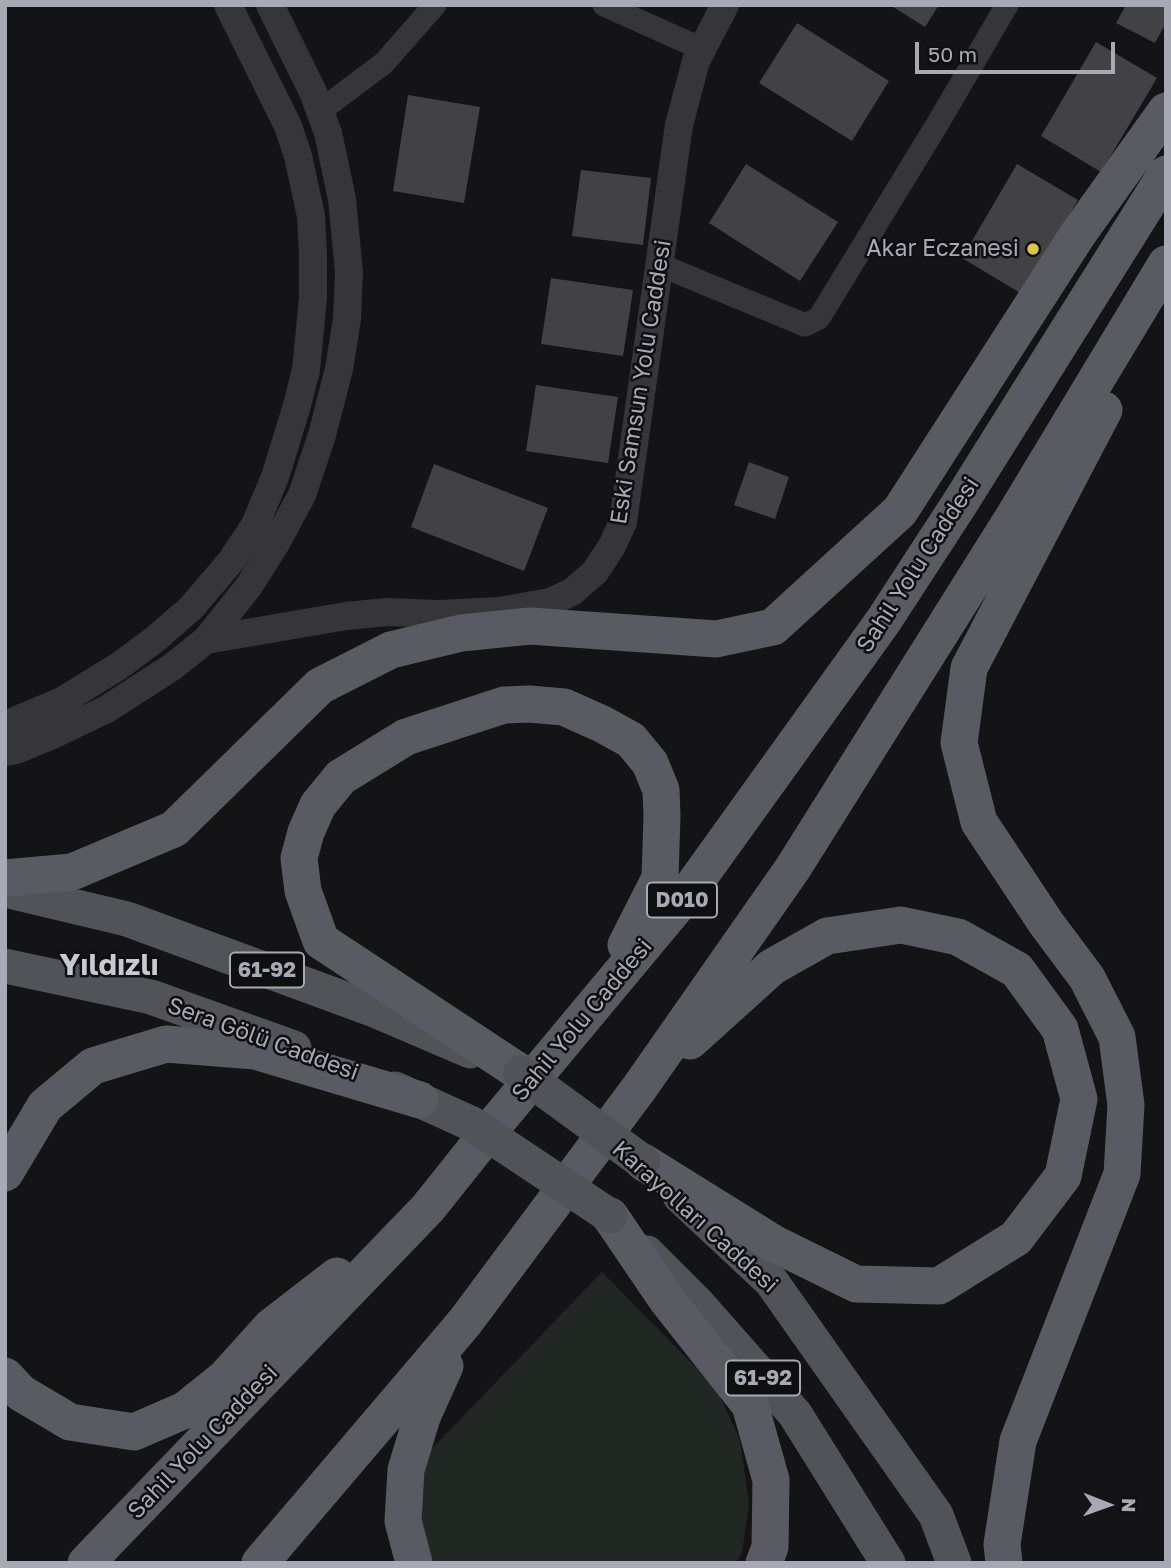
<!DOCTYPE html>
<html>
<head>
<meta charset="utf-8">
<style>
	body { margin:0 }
	#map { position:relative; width:1171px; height:1568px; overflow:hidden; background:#141416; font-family:"Golos Text",sans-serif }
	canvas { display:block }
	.frame { position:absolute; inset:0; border:7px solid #a8a9b4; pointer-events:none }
	.north { position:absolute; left:1073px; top:1470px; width:70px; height:70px; -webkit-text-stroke:5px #0f0f11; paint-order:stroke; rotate:91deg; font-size:19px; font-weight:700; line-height:28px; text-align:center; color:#a8a9b4 }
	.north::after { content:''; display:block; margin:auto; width:24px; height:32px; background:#a8a9b4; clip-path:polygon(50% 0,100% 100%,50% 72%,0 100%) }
	.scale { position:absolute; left:915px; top:42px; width:200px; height:32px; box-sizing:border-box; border:4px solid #a8a9b4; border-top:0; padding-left:9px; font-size:21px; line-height:24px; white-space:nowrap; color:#a8a9b4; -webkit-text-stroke:5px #0f0f11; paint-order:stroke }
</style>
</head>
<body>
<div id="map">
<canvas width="1171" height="1568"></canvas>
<div class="frame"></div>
<div class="north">N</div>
<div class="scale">50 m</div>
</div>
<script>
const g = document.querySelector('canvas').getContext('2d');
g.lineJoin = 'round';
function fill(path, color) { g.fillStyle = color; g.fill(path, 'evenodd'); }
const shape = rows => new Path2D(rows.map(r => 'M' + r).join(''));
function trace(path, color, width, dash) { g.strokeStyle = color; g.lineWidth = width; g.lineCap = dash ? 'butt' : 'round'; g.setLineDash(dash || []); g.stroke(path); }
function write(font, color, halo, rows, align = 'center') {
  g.font = font + ' "Golos Text",sans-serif'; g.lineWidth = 5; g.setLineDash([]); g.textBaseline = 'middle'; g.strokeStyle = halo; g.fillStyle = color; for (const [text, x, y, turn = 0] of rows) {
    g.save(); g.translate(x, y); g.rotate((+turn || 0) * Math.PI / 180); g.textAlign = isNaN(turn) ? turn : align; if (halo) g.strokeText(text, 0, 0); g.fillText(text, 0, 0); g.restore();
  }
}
const green = shape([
	[602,1272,716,1388,740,1440,749,1504,742,1552,736,1563,431,1563,422,1545,422,1498,426,1455]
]);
const building = shape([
	[890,5,939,5,925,27],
	[1126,5,1166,5,1166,23,1155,43,1116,23],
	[797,23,889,81,852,141,759,83],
	[1096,42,1157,78,1101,172,1041,136],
	[408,95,480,107,464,203,393,191],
	[746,164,838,222,800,281,709,223],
	[1017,164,1078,200,1022,294,962,258],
	[581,170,651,178,643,245,572,236],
	[551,278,633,290,623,356,541,344],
	[536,385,618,397,608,463,526,451],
	[749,462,789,477,775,519,734,505],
	[434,464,548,508,524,571,411,527]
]);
const minor = shape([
	[604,5,702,49],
	[320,111,384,63,435,5],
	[660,265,805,325,819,318,941,118,1007,5]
]);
const tertiary = shape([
	[206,640,346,616,388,612,439,614,499,611,550,602,572,592,595,572,612,546,623,522,679,125,696,61,725,5],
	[5,725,62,701,119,666,154,640,191,608,231,561,255,525,275,477,296,409,306,370,313,298,313,255,311,216,298,156,288,126,228,5],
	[5,752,16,750,55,734,107,709,172,667,206,640,249,586,276,543,302,495,322,435,339,369,347,319,349,272,342,199,328,133,313,92,270,5]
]);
const primary = shape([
	[5,890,127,919,372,1009,470,1051],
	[5,966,151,997,294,1048],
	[395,1089,472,1124],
	[680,1196,771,1281,936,1515,954,1563],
	[647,1253,697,1303,795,1414,888,1563]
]);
const trunk = shape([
	[5,878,72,872,174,829,320,686,391,650,461,633,530,626,716,639,773,627,900,511,1078,234,1166,111],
	[521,1073,321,941,303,891,299,858,306,832,318,805,341,777,406,737,504,705,529,704,564,707,602,724,631,740,650,763,661,790,662,816,660,878,626,945],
	[643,1162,773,1243,856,1284,939,1286,1016,1238,1063,1176,1079,1099,1060,1029,1017,970,958,937,901,925,827,936,772,967,690,1041],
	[5,1173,45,1106,93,1066,166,1044,255,1051,420,1100],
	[610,1216,667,1300,750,1405,771,1480,770,1547,764,1563],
	[5,1376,21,1393,70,1422,134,1432,185,1410,225,1378,271,1327,337,1276],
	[86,1563,428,1208,495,1124,690,890,884,620,960,503,1166,174],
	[260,1563,465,1322,640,1087,793,868,1014,516,1166,264],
	[414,1563,403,1521,406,1470,422,1417,445,1366],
	[1004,1563,1002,1544,1018,1441,1122,1174,1126,1105,1117,1037,1087,978,1046,923,979,822,959,743,969,668,1104,410]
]);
const primaryBridge = shape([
	[521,1073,643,1162],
	[472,1124,610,1216]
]);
const markers = [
	[1033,249,7,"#dcc646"]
];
const shields = [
	[682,900,70],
	[267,970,74],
	[763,1378,74]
];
const shieldNames = [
	["D010",682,900],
	["61-92",267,970],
	["61-92",763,1378]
];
const poiNames = [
	["Akar Eczanesi",1019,249]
];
const streetNames = [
	["Eski Samsun Yolu Caddesi",641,382,-81],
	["Sahil Yolu Caddesi",918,565,-57],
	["Sahil Yolu Caddesi",582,1020,-50],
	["Sera Gölü Caddesi",263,1039,20],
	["Karayolları Caddesi",695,1217,42],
	["Sahil Yolu Caddesi",203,1442,-46]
];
const districtNames = [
	["Yıldızlı",109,965]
];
fill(green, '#212823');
fill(building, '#424146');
trace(minor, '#36363a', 23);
trace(tertiary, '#36363a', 28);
trace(primary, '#525259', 35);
trace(trunk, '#5a5a62', 37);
trace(primaryBridge, '#525259', 35);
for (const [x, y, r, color] of markers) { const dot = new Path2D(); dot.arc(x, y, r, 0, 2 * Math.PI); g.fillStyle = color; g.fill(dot); trace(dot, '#0f0f11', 2.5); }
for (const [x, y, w] of shields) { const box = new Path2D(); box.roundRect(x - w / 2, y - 17.5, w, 35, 5); g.fillStyle = '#0f0f11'; g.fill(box); trace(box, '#a8a9b4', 2); }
write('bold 21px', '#a8a9b4', null, shieldNames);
write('23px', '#a8a9b4', '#0f0f11', poiNames, 'right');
write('23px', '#a8a9b4', '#0f0f11', streetNames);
write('bold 30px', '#c8c9d1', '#0f0f11', districtNames);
</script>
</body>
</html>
